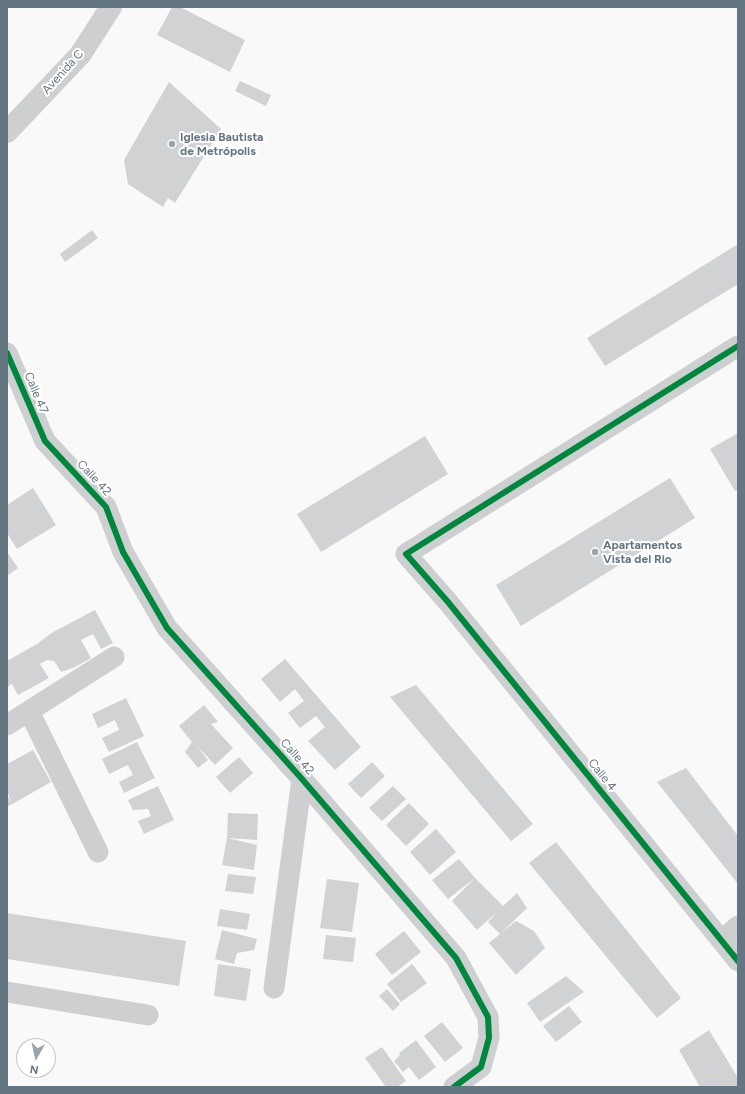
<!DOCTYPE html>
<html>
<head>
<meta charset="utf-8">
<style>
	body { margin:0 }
	#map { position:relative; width:745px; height:1094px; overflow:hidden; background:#f9f9f9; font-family:Figtree,sans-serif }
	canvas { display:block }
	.frame { position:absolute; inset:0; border:8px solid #657683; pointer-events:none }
	.north { position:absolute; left:16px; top:1038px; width:40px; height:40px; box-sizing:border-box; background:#fff; border:1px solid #c1c8cd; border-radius:50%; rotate:189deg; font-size:11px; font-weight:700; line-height:16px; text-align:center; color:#657683 }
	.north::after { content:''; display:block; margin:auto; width:14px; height:18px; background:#99a4ac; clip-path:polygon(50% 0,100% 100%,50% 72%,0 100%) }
</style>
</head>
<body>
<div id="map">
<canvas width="745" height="1094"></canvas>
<div class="frame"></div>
<div class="north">N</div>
</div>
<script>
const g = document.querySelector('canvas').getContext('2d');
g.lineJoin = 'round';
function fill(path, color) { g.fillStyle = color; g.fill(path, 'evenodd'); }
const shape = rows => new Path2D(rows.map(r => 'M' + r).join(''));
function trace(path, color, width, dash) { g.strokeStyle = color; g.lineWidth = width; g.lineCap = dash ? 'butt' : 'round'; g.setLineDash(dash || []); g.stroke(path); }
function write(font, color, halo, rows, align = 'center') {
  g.font = font + ' Figtree,sans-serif'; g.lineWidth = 4; g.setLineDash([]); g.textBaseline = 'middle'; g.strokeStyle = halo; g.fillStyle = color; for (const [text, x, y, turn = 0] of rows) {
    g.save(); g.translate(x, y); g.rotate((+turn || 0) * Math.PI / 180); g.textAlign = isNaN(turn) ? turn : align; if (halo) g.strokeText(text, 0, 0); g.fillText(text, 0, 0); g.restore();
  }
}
const building = shape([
	[172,7,180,7,245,40,230,72,157,35],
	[240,81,271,95,266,106,235,91],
	[169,82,221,129,175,203,168,198,163,207,128,184,124,160],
	[92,230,98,238,65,262,60,254],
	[738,244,738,284,605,366,587,338],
	[738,433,738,490,735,491,710,449],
	[425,436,448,474,321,552,297,514],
	[670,478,695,518,521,626,496,585],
	[33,488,56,525,17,549,7,533,7,505],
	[7,552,18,568,7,576],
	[95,610,113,643,101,649,93,634,81,640,91,658,73,668,61,672,54,661,47,660,40,664,49,678,18,695,12,684,7,687,7,661,37,644,53,632],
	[285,659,361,747,335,770,308,741,325,727,316,716,300,728,288,713,304,701,295,689,280,702,261,679],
	[416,685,533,824,511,841,390,697],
	[126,698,144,736,109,752,102,738,119,730,115,720,98,728,92,714],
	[204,705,218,722,211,724,233,748,215,765,196,745,208,760,198,768,185,752,192,742,179,726],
	[137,742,155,778,124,793,119,782,133,775,128,765,109,774,102,759],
	[33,750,51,782,7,807,7,795,12,803,7,791,7,764],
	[239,757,253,773,230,793,216,777],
	[372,762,385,776,361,798,348,784],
	[686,768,738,836,738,884,657,782],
	[158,786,174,820,144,834,138,821,151,816,148,809,133,810,128,800],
	[393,786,406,799,382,821,369,808],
	[409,803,429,824,406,846,386,825],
	[228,813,258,814,257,840,227,838,257,845,254,870,222,865,227,838],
	[436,829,456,852,430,875,410,852],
	[556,842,681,998,657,1018,529,863],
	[459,859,475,878,503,906,517,893,527,908,501,933,516,921,534,931,545,948,516,975,489,943,500,934,488,922,498,911,477,930,452,901,475,878,448,899,432,880],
	[228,874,256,877,253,894,225,891],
	[327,879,359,883,352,932,320,928],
	[220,909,250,914,247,930,217,926],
	[7,913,186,941,179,986,7,959],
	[222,930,257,939,254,950,237,953,234,964,215,959],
	[404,931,421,952,392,975,375,954],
	[326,935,356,938,353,962,323,959],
	[218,964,251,969,246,1001,214,996],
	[412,964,427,983,401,1002,387,984],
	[566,976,584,992,540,1022,527,1003],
	[387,989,400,1004,393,1011,379,996],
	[569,1006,582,1022,556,1042,543,1026],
	[442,1022,463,1048,445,1062,424,1036],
	[709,1030,738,1078,738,1087,700,1087,679,1050],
	[416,1040,436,1067,419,1080,409,1067,403,1072,394,1061,400,1055,399,1053],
	[382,1047,406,1081,397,1087,386,1087,365,1058]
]);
const minor = shape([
	[738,346,406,554,448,602,738,961],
	[7,353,45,441,106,507,123,552,167,628,302,779,456,958,488,1017,489,1038,481,1067,454,1087],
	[29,711,98,852],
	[7,725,114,657],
	[722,941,738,926],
	[274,988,302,779],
	[7,992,148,1015]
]);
const tertiary = shape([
	[7,132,80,55,111,7]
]);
const cycleway = shape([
	[738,346,406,554,448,602,738,961],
	[7,353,45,441,106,507,123,552,167,628,302,779,456,958,488,1017,489,1038,481,1067,454,1087]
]);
const markers = [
	[172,144,4,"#99a4ac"],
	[595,552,4,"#99a4ac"]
];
const streetNames = [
	["Avenida C",63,72,-48],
	["Calle 47",36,393,67],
	["Calle 42",94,478,47],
	["Calle 42",297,757,48],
	["Calle 4",602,775,51]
];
const poiNames = [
	["Iglesia Bautista",180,137],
	["de Metrópolis",180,151],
	["Apartamentos",603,545],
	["Vista del Rio",603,559]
];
fill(building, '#d0d2d3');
trace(minor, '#cecfd0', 21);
trace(tertiary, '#cecfd0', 22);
trace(cycleway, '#00873e', 6);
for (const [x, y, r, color] of markers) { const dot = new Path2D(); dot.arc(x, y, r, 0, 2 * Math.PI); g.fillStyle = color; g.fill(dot); trace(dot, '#fff', 1.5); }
write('12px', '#657683', '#fff', streetNames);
write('bold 12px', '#657683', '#fff', poiNames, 'left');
</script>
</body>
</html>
